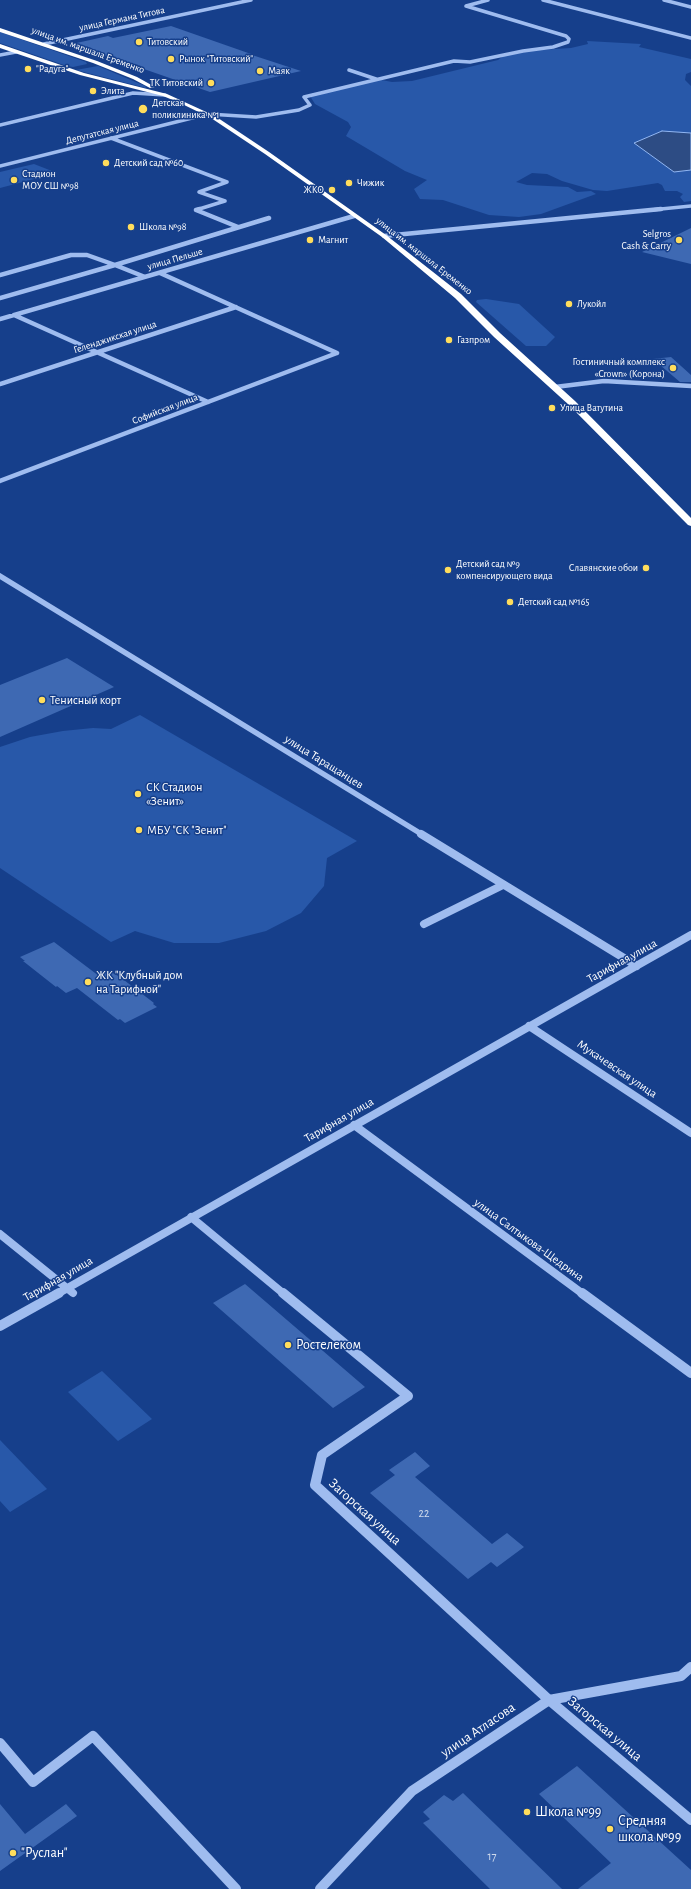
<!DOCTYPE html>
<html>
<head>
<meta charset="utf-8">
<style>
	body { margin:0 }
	canvas { display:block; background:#163f8b }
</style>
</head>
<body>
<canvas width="691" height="1889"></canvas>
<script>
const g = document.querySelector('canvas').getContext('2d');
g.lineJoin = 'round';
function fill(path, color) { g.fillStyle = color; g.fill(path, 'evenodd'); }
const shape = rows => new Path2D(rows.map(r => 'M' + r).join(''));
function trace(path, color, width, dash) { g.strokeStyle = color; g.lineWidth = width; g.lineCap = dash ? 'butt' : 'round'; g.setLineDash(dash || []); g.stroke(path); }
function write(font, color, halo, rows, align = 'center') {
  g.font = font + ' "Alegreya Sans",sans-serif'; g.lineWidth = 3; g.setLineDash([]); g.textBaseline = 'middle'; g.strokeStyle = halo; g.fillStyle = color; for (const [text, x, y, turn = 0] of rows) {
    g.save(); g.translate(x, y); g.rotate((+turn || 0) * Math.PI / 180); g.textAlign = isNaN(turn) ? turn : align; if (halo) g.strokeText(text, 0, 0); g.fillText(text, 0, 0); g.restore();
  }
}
const green = shape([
	[0,32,86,62,87,64,73,67,67,66,0,43],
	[587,41,641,44,639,47,691,59,691,72,686,74,685,80,691,86,691,201,684,202,680,197,683,194,677,191,665,191,662,185,658,183,607,191,593,190,562,181,547,174,532,173,516,182,527,185,568,187,577,192,591,191,596,194,541,214,519,217,489,215,443,200,420,199,414,189,427,180,405,171,346,136,351,127,348,122,315,104,310,96,376,79,392,82,412,81,498,60,506,54,523,51,571,48,588,44],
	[98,66,145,86,146,88,76,70],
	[34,164,57,173,0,188,0,172],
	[486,299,519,304,555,337,546,346,526,346,476,302,477,300],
	[140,715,357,841,327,858,324,886,301,913,266,931,219,943,174,943,135,931,111,942,0,868,0,747,30,737,63,731,93,728,111,729],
	[102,1371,152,1419,118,1441,68,1392],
	[0,1440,47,1489,10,1512,0,1501]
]);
const water = shape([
	[662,131,691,133,691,170,674,172,634,143,662,131]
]);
const building = shape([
	[171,26,251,54,249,54,301,71,210,92,72,44,108,36,113,38],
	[691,228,691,264,642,252],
	[671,357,691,375,691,382,680,382,653,359],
	[67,658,114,687,0,737,0,685],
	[54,942,99,976,109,971,120,977,154,1003,153,1004,157,1007,125,1023,120,1019,118,1020,77,988,66,993,57,986,56,987,23,961,25,961,20,957],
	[245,1284,365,1387,333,1408,213,1303],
	[415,1452,430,1466,415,1477,492,1544,507,1533,524,1547,497,1567,491,1562,468,1579,370,1493,395,1475,389,1470],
	[577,1766,691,1870,691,1889,578,1889,611,1863,539,1794],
	[463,1793,562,1889,490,1889,423,1823,430,1819,423,1812,444,1795,453,1801],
	[0,1804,25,1834,66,1804,77,1816,0,1871]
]);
const minorFar4 = shape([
	[543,0,691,38],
	[664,0,691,7],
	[44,44,251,0],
	[0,55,16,52],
	[349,70,376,79],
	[0,125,133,93,165,95],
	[111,138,227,182],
	[0,166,208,114,256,117,299,110,310,105,304,97,454,61,470,62,523,51,553,47,568,42,569,39,566,36,466,6,488,0],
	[225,201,199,192,227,182],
	[196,210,225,201],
	[651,210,691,206]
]);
const minorFar3 = shape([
	[200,209,196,210,238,227],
	[384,236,661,209],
	[115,265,269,218],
	[115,265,145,277],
	[160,273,337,353],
	[0,275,71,255,87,255,115,265,0,298],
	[14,315,208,402],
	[0,319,354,216],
	[0,384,236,307],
	[555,387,604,381,691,386],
	[0,481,337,353]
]);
const minorFar2 = shape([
	[0,576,423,835]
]);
const minorFar1 = shape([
	[421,834,637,966],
	[424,924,503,885],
	[529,1026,691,1133],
	[354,1125,583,1294],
	[191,1217,284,1294],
	[0,1234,73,1293],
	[57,1294,691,935]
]);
const minor = shape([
	[283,1293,408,1396,322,1455,315,1485,549,1700,691,1820],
	[582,1293,691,1373],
	[0,1326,59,1293],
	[0,1743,33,1782,93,1736,236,1889],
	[320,1889,412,1791,549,1700,681,1676,691,1667]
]);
const highway = shape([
	[0,28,97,61,137,77,155,87,150,88,133,79,93,63,0,32,0,28],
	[0,44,84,73,167,94,215,116,269,152,386,235,461,294,500,333,575,401,691,518,691,526,688,525,569,405,494,337,455,298,382,237,265,154,211,118,180,103,163,96,80,75,0,48,0,44]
]);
const markers = [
	[139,42,4,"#ffdd5c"],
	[171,59,4,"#ffdd5c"],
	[28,69,4,"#ffdd5c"],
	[260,71,4,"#ffdd5c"],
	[211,83,4,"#ffdd5c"],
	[93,91,4,"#ffdd5c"],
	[143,109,5,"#ffdd5c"],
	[106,163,4,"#ffdd5c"],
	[14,180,4,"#ffdd5c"],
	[349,183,4,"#ffdd5c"],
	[332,190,4,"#ffdd5c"],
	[131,227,4,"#ffdd5c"],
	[310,240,4,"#ffdd5c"],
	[679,240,4,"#ffdd5c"],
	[569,304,4,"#ffdd5c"],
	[449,340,4,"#ffdd5c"],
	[673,368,4,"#ffdd5c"],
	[552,408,4,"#ffdd5c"],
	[646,568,4,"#ffdd5c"],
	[448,570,4,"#ffdd5c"],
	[510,602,4,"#ffdd5c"],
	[42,700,4,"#ffdd5c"],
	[138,794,4,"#ffdd5c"],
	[139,830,4,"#ffdd5c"],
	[88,982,4,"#ffdd5c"],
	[288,1345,4,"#ffdd5c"],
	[527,1812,4,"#ffdd5c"],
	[610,1829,4,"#ffdd5c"],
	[13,1853,4,"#ffdd5c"]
];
const farStreetnames = [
	["улица Германа Титова",122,19,-12],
	["улица им. маршала Еременко",88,50,20],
	["Депутатская улица",102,132,-14],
	["улица им. маршала Еременко",424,256,38],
	["улица Пельше",175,259,-16],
	["Геленджикская улица",115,337,-18],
	["Софийская улица",165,409,-21]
];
const farPoinames = [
	["Титовский",147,42],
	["Рынок \"Титовский\"",179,59],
	["\"Радуга\"",36,69],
	["Маяк",268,71],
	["ТК Титовский",203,83,"right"],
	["Элита",101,91],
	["Детская",152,103],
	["поликлиника №1",152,115],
	["Детский сад №60",114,163],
	["Стадион",22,174],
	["МОУ СШ №98",22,186],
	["Чижик",357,183],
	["ЖКО",324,190,"right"],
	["Школа №98",139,227],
	["Selgros",671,234,"right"],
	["Cash & Carry",671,246,"right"],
	["Магнит",318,240],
	["Лукойл",577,304],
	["Газпром",457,340],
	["Гостиничный комплекс",665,362,"right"],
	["«Crown» (Корона)",665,374,"right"],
	["Улица Ватутина",560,408],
	["Детский сад №9",456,564],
	["компенсирующего вида",456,576],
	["Славянские обои",638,568,"right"],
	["Детский сад №165",518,602]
];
const poiNames = [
	["Тенисный корт",50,700],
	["СК Стадион",146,787],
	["«Зенит»",146,801],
	["МБУ \"СК \"Зенит\"",147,830],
	["ЖК \"Клубный дом",96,975],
	["на Тарифной\"",96,989]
];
const streetNames = [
	["улица Таращанцев",324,762,32],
	["Тарифная улица",622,961,-29],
	["Мукачевская улица",617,1069,34],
	["Тарифная улица",339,1120,-30],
	["улица Салтыкова-Щедрина",529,1240,36],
	["Тарифная улица",58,1279,-30]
];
const nearNumbernames = [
	["22",424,1513],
	["17",492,1856]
];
const nearPoinames = [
	["Ростелеком",296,1345],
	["Школа №99",535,1812],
	["Средняя",618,1821],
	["школа №99",618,1837],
	["\"Руслан\"",21,1853]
];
const nearStreetnames = [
	["Загорская улица",365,1512,42],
	["Загорская улица",605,1729,40],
	["улица Атласова",478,1730,-34]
];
fill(green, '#2858a9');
fill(water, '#2d4c84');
trace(water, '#91b6f2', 1);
fill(building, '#3e69b3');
trace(minorFar4, '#9fbcef', 3.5);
trace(minorFar3, '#9fbcef', 4.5);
trace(minorFar2, '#9fbcef', 5.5);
trace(minorFar1, '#9fbcef', 8);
trace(minor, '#9fbcef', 10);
fill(highway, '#fff');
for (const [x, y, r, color] of markers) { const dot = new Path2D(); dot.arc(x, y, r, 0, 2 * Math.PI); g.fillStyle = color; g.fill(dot); trace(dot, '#163f8b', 1.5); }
write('10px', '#fff', '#163f8b', farStreetnames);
write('10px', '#fff', '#163f8b', farPoinames, 'left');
write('12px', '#fff', '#163f8b', poiNames, 'left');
write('12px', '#fff', '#163f8b', streetNames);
write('12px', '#cfdaec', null, nearNumbernames);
write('14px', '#fff', '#163f8b', nearPoinames, 'left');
write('14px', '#fff', '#163f8b', nearStreetnames);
</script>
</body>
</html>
